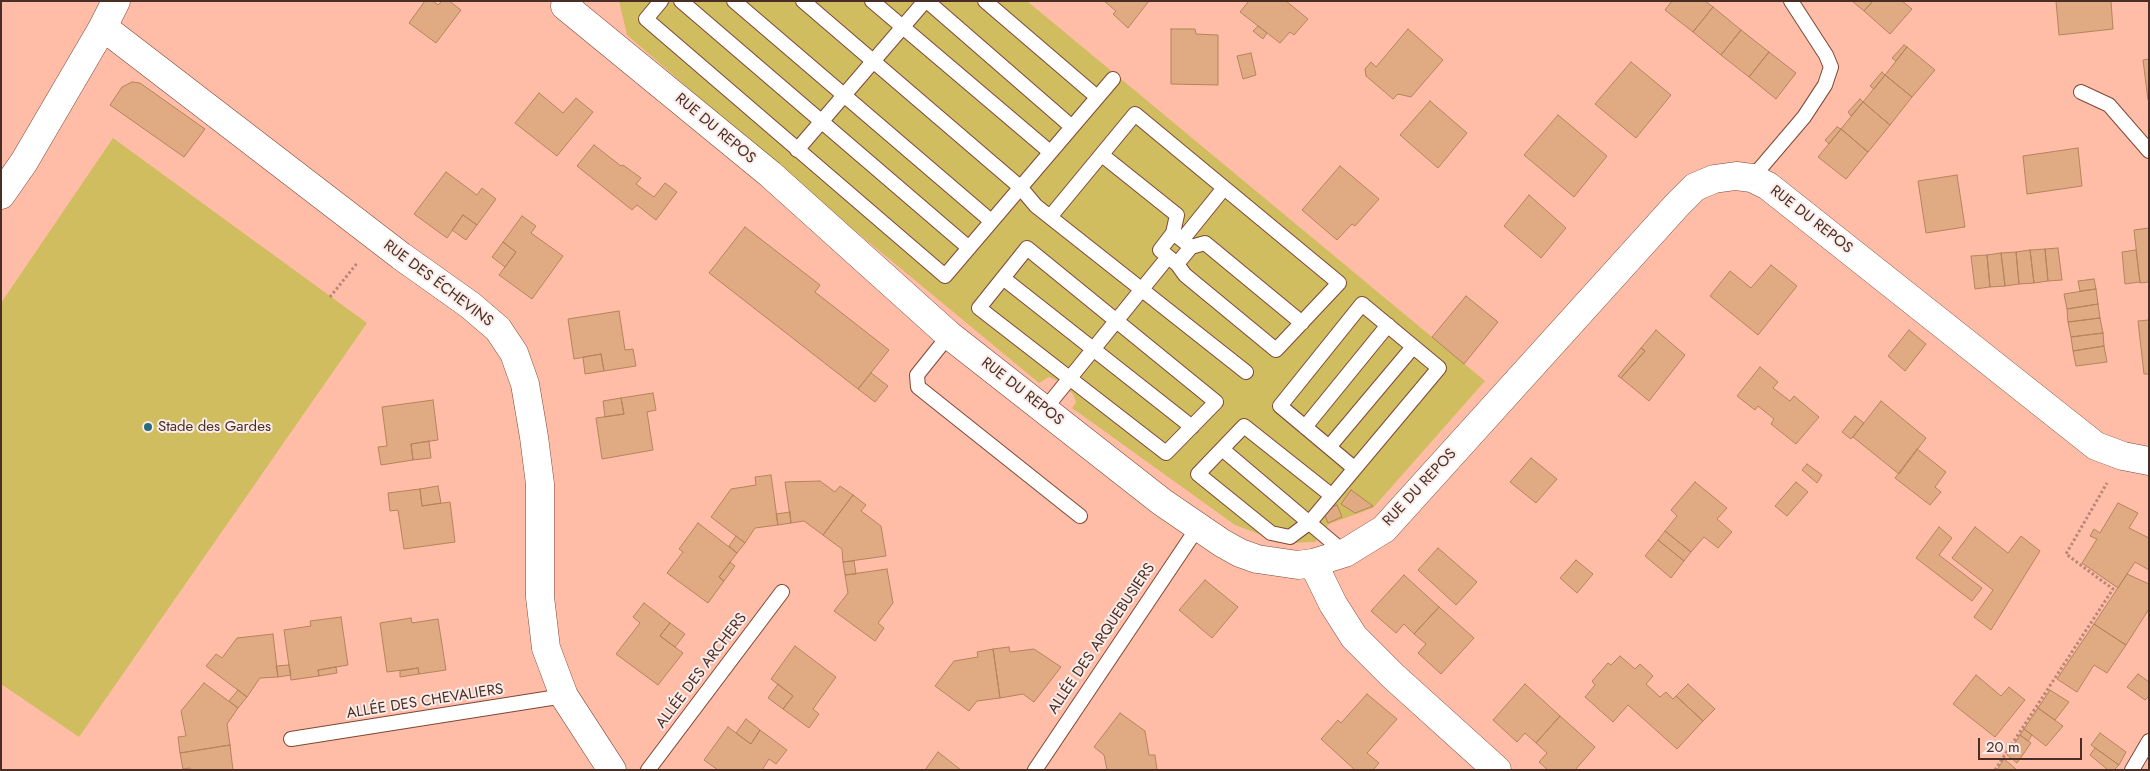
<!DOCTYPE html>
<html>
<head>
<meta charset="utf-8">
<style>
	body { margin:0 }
	#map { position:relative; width:2150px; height:771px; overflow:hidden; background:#ffbda8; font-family:Jost,sans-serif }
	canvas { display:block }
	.frame { position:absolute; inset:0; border:2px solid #492e26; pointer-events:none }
	.scale { position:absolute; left:1978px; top:738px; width:104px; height:22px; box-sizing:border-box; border:2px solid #492e26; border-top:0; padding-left:6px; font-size:15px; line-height:18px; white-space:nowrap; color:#492e26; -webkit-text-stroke:4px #faece8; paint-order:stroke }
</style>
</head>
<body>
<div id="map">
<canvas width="2150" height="771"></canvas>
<div class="frame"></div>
<div class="scale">20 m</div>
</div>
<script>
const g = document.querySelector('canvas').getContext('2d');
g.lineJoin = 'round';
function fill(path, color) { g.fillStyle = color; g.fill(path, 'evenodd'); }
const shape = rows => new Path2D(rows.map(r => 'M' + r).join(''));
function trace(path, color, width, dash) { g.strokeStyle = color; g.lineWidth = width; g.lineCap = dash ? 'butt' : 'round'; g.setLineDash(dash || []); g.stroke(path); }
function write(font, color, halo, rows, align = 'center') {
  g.font = font + ' Jost,sans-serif'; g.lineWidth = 4; g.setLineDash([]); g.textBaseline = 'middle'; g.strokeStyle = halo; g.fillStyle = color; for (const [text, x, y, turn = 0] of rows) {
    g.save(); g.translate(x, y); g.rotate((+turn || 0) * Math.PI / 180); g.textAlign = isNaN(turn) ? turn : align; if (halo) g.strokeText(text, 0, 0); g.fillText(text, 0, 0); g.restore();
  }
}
const green = shape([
	[619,1,1027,1,1485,381,1373,508,1329,524,1315,542,1290,543,1277,541,1235,525,1072,408,1076,402,1073,394,1058,381,1049,377,1039,383,801,186,627,35],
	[113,138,367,323,79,737,1,684,1,303]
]);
const building = shape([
	[425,1,433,1,438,5,442,1,449,1,461,10,436,43,409,23,425,1],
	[1104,1,1149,1,1128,28,1113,14,1116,11,1104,1],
	[1249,1,1286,1,1308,19,1294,35,1290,32,1280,43,1240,12,1249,1],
	[1672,1,1705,1,1713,7,1693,32,1665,10,1672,1],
	[1852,1,1873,1,1864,11,1852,1],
	[1873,1,1902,1,1912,9,1890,34,1864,11,1873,1],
	[2056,1,2111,1,2113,29,2059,35,2056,1],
	[1713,7,1741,30,1721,55,1693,32,1713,7],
	[1258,26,1267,33,1263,39,1253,31,1258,26],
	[1171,29,1195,29,1196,34,1218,35,1218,85,1171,84,1171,29],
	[1408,29,1443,60,1411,97,1398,94,1393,99,1366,76,1365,69,1371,62,1376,67,1408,29],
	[1741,30,1769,52,1749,77,1721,55,1741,30],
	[1904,45,1907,47,1896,61,1892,58,1904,45],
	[1907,47,1935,70,1912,97,1885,75,1907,47],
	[1769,52,1796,73,1776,99,1749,77,1769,52],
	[1251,53,1256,75,1243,79,1237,56,1251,53],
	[2149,59,2149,100,2148,100,2143,60,2149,59],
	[1631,62,1671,95,1636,138,1595,104,1631,62],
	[1882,72,1885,75,1874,89,1870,86,1882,72],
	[1885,75,1912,97,1890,125,1863,102,1885,75],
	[132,82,140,83,205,129,184,157,110,105,122,87,132,82],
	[539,93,563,113,576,98,593,112,557,156,515,123,539,93],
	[1860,99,1863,102,1851,116,1848,112,1860,99],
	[1430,101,1467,133,1438,168,1400,135,1430,101],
	[1863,102,1890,125,1868,152,1841,129,1863,102],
	[1558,115,1607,156,1574,197,1524,155,1558,115],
	[1837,127,1841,129,1829,144,1825,140,1837,127],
	[1841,129,1868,152,1846,179,1818,157,1841,129],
	[594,145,621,166,623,165,641,178,636,184,654,197,665,183,677,192,656,220,637,205,632,210,577,166,594,145],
	[2078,148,2082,186,2027,194,2023,156,2078,148],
	[1340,166,1379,199,1355,226,1352,224,1337,240,1302,210,1340,166],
	[446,172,477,195,482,188,496,199,477,225,463,215,447,238,414,214,446,172],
	[1957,175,1965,227,1926,233,1918,181,1957,175],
	[1529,195,1566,228,1541,258,1504,226,1529,195],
	[463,215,477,225,466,240,452,230,463,215],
	[522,216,536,226,531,233,563,256,532,299,499,275,516,252,503,242,522,216],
	[745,227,820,285,815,292,889,350,858,389,709,273,745,227],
	[2149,228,2149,282,2140,283,2134,230,2149,228],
	[503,242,516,252,505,267,492,257,503,242],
	[2058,248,2062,280,2048,281,2045,249,2058,248],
	[2045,249,2048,281,2034,283,2030,250,2045,249],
	[2030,250,2034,283,2019,284,2016,252,2030,250],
	[2136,250,2140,282,2125,284,2122,252,2136,250],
	[2016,252,2019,284,2005,286,2001,253,2016,252],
	[2001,253,2005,286,1990,287,1987,255,2001,253],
	[1987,255,1990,287,1975,289,1971,256,1987,255],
	[1771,265,1797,286,1758,335,1710,296,1730,271,1751,288,1771,265],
	[2094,279,2096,289,2080,291,2078,281,2094,279],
	[2096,289,2098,304,2067,309,2064,294,2096,289],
	[1466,296,1498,322,1464,364,1432,337,1466,296],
	[2098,304,2100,318,2068,322,2067,309,2098,304],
	[619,311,625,350,633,349,636,366,604,371,601,354,574,359,568,319,619,311],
	[2100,318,2103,333,2071,337,2068,322,2100,318],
	[2149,320,2149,374,2144,374,2138,321,2149,320],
	[1656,330,1685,355,1649,401,1621,378,1645,351,1641,348,1656,330],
	[1909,330,1926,344,1905,371,1888,356,1909,330],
	[2103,333,2104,346,2073,351,2071,337,2103,333],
	[2104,346,2107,362,2076,366,2073,351,2104,346],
	[1641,348,1645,351,1621,378,1618,376,1641,348],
	[601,354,604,371,585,374,583,357,601,354],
	[1760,367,1778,382,1773,388,1790,401,1794,396,1819,417,1796,444,1771,424,1774,419,1758,406,1755,410,1737,396,1760,367],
	[871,373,888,386,875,402,858,389,871,373],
	[653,393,656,410,647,412,653,450,602,459,596,418,624,414,621,398,653,393],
	[621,398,624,414,605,417,603,401,621,398],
	[433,400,438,440,411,444,413,460,381,465,378,447,387,446,382,407,433,400],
	[1881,401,1926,438,1899,474,1853,437,1881,401],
	[1855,416,1864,423,1851,439,1842,432,1855,416],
	[429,441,431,458,413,460,411,444,429,441],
	[1917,449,1946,472,1935,487,1941,492,1930,505,1895,478,1917,449],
	[1531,458,1557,479,1536,503,1510,482,1531,458],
	[1807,464,1822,475,1817,483,1802,470,1807,464],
	[771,475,778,525,755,528,745,543,711,517,731,489,756,485,755,477,771,475],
	[820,481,835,492,840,486,853,495,823,535,804,521,791,523,785,482,820,481],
	[1695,482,1727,508,1717,519,1732,532,1718,548,1704,537,1691,552,1665,531,1677,516,1671,510,1695,482],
	[1796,482,1808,492,1787,516,1775,506,1796,482],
	[438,486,441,503,422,506,420,489,438,486],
	[420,489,422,506,450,502,455,542,404,549,398,510,390,511,388,493,420,489],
	[1351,490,1373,506,1355,513,1341,504,1351,490],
	[853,495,866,505,861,511,881,526,886,556,843,562,842,549,823,535,853,495],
	[2118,503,2138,513,2129,528,2149,538,2149,570,2135,562,2118,588,2082,563,2097,539,2090,536,2094,529,2100,533,2118,503],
	[1337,505,1342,517,1328,523,1323,510,1337,505],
	[790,512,791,523,778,525,776,514,790,512],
	[698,523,737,553,719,577,724,581,708,603,667,573,683,552,679,549,698,523],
	[1939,527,1952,538,1939,555,1982,588,1972,601,1916,558,1939,527],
	[1975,527,2008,553,2021,536,2040,551,1991,630,1974,617,1993,590,1952,558,1975,527],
	[1665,531,1691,552,1684,561,1658,540,1665,531],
	[736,536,745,543,737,553,729,546,736,536],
	[1658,540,1684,561,1671,578,1645,556,1658,540],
	[1438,548,1477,582,1456,605,1418,570,1438,548],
	[1576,560,1593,574,1577,593,1560,578,1576,560],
	[854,561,856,574,845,575,843,562,854,561],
	[730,562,735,566,724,581,719,577,730,562],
	[887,569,893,603,878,623,884,628,875,641,834,611,848,593,845,575,887,569],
	[2127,574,2149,584,2149,609,2126,645,2094,624,2127,574],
	[1404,575,1439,607,1414,634,1404,624,1396,633,1371,611,1404,575],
	[1205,580,1238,607,1212,638,1179,610,1205,580],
	[644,603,670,623,660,636,683,653,658,685,616,654,640,623,633,617,644,603],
	[1439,607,1474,638,1441,674,1418,653,1426,644,1414,634,1439,607],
	[341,617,348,665,318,670,319,676,291,680,284,630,311,626,310,621,341,617],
	[411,618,412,623,438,619,446,670,419,674,418,668,387,672,380,623,411,618],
	[670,623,685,634,675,647,660,636,670,623],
	[2094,624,2126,645,2107,673,2094,665,2077,692,2057,679,2094,624],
	[273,634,278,677,260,678,247,697,206,666,216,654,222,658,237,638,273,634],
	[795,646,836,677,813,709,819,714,809,728,783,709,793,696,771,679,795,646],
	[1009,647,1010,652,1034,649,1061,667,1034,702,1023,694,1000,698,993,649,1009,647],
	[993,649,1000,698,977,701,969,711,935,686,954,661,978,657,977,652,993,649],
	[1620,656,1635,669,1640,664,1653,676,1646,684,1660,697,1666,692,1673,699,1676,696,1703,721,1677,749,1628,705,1613,722,1585,697,1595,685,1592,681,1608,663,1611,665,1620,656],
	[289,665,291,675,278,677,276,666,289,665],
	[336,667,337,673,319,676,318,670,336,667],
	[418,668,419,674,400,677,400,671,418,668],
	[2138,674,2149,682,2149,696,2145,700,2127,687,2138,674],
	[1976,675,2001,696,2009,687,2025,700,1995,737,1953,704,1976,675],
	[204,683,238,708,227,724,230,745,180,753,178,737,186,736,181,711,204,683],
	[778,684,793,696,783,709,768,698,778,684],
	[1525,684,1560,716,1536,743,1525,733,1517,742,1493,720,1525,684],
	[1688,684,1715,709,1703,721,1676,696,1688,684],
	[238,690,247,697,238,708,229,701,238,690],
	[2050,690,2069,702,2055,720,2038,708,2050,690],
	[1367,694,1397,719,1367,753,1379,763,1373,770,1355,770,1321,739,1338,720,1341,723,1367,694],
	[2038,708,2063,726,2046,746,2024,729,2038,708],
	[1120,713,1145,731,1149,755,1155,755,1157,770,1107,770,1104,755,1094,747,1120,713],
	[1560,716,1595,747,1575,770,1548,770,1539,762,1547,753,1536,743,1560,716],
	[746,719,760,730,751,744,736,733,746,719],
	[728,727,751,744,760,730,787,750,776,764,769,759,762,770,718,770,704,760,728,727],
	[2024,729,2032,735,2028,741,2020,735,2024,729],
	[2100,733,2126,752,2119,765,2091,745,2100,733],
	[2020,735,2031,743,2017,763,2007,755,2020,735],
	[230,745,233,770,191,770,190,768,183,769,180,753,230,745],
	[2095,748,2119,765,2114,770,2108,770,2090,755,2095,748],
	[938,752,961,770,925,770,938,752],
	[2004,759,2017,770,1997,770,2004,759]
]);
const path = shape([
	[330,297,358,262],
	[1995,770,2113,589,2066,554,2107,483]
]);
const service = shape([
	[661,1,646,19,945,276,1113,79],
	[681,1,969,248],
	[734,1,991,221],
	[803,1,1020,187,1036,206,1246,372],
	[872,1,1050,152],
	[927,1,1072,127],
	[985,1,1097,97],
	[2081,92,2109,105,2149,151],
	[797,150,925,1],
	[1102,155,1177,215,1173,233],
	[1752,178,1804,117,1825,85,1831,67,1826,55,1791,1],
	[1050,217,1135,114,1339,283,1276,350,1185,275,1177,264,1160,250,1173,233,1191,247,1177,264],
	[1182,240,1224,188],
	[1191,247,1205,243,1302,323],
	[1027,248,1216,402,1166,453,979,308,1027,248],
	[1003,278,1192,427],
	[949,335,917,375,918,387,1080,516],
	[1044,410,1168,257],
	[1305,427,1388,325],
	[1329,447,1413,347],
	[1222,449,1345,553],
	[1331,495,1244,426,1198,474,1271,533,1290,537,1310,522,1439,368,1362,304,1280,406,1354,468],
	[291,739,564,696],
	[648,770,782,592],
	[1035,770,1198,527],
	[2132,770,2149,741]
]);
const minor = shape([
	[569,1,565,6,770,174,949,335,1162,502,1222,543,1240,553,1257,559,1298,565,1313,563,1345,553,1384,529,1677,205,1695,187,1714,179,1736,176,1752,178,1768,186,2096,446,2123,456,2149,461],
	[103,27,401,256,470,305,498,329,514,353,525,384,534,437,540,484,540,597,546,648,564,696,612,770],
	[1313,563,1333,604,1354,637,1393,676,1497,770]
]);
const tertiary = shape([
	[1,195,24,162,103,27,116,1]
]);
const markers = [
	[148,427,5,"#296c7e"]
];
const streetNames = [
	["RUE DU REPOS",715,129,40],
	["RUE DU REPOS",1811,220,38],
	["RUE DES ÉCHEVINS",438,284,37],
	["RUE DU REPOS",1022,392,38],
	["RUE DU REPOS",1420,488,-47],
	["ALLÉE DES ARQUEBUSIERS",1102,639,-56],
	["ALLÉE DES ARCHERS",702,671,-53],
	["ALLÉE DES CHEVALIERS",425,702,-9]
];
const poiNames = [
	["Stade des Gardes",158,427]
];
fill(green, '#d0bd5f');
fill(building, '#e0ab83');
trace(building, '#b6835c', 1);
trace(service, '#7f4735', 16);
trace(minor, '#7f4735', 29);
trace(tertiary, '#7f4735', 29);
trace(path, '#b98676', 3, [2.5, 2.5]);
trace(service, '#fff', 14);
trace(minor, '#fff', 28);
trace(tertiary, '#fff', 28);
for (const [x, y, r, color] of markers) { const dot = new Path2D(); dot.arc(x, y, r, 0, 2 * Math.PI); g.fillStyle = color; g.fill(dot); trace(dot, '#faece8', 2); }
write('15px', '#492e26', '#faece8', streetNames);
write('15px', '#492e26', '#faece8', poiNames, 'left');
</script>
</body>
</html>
